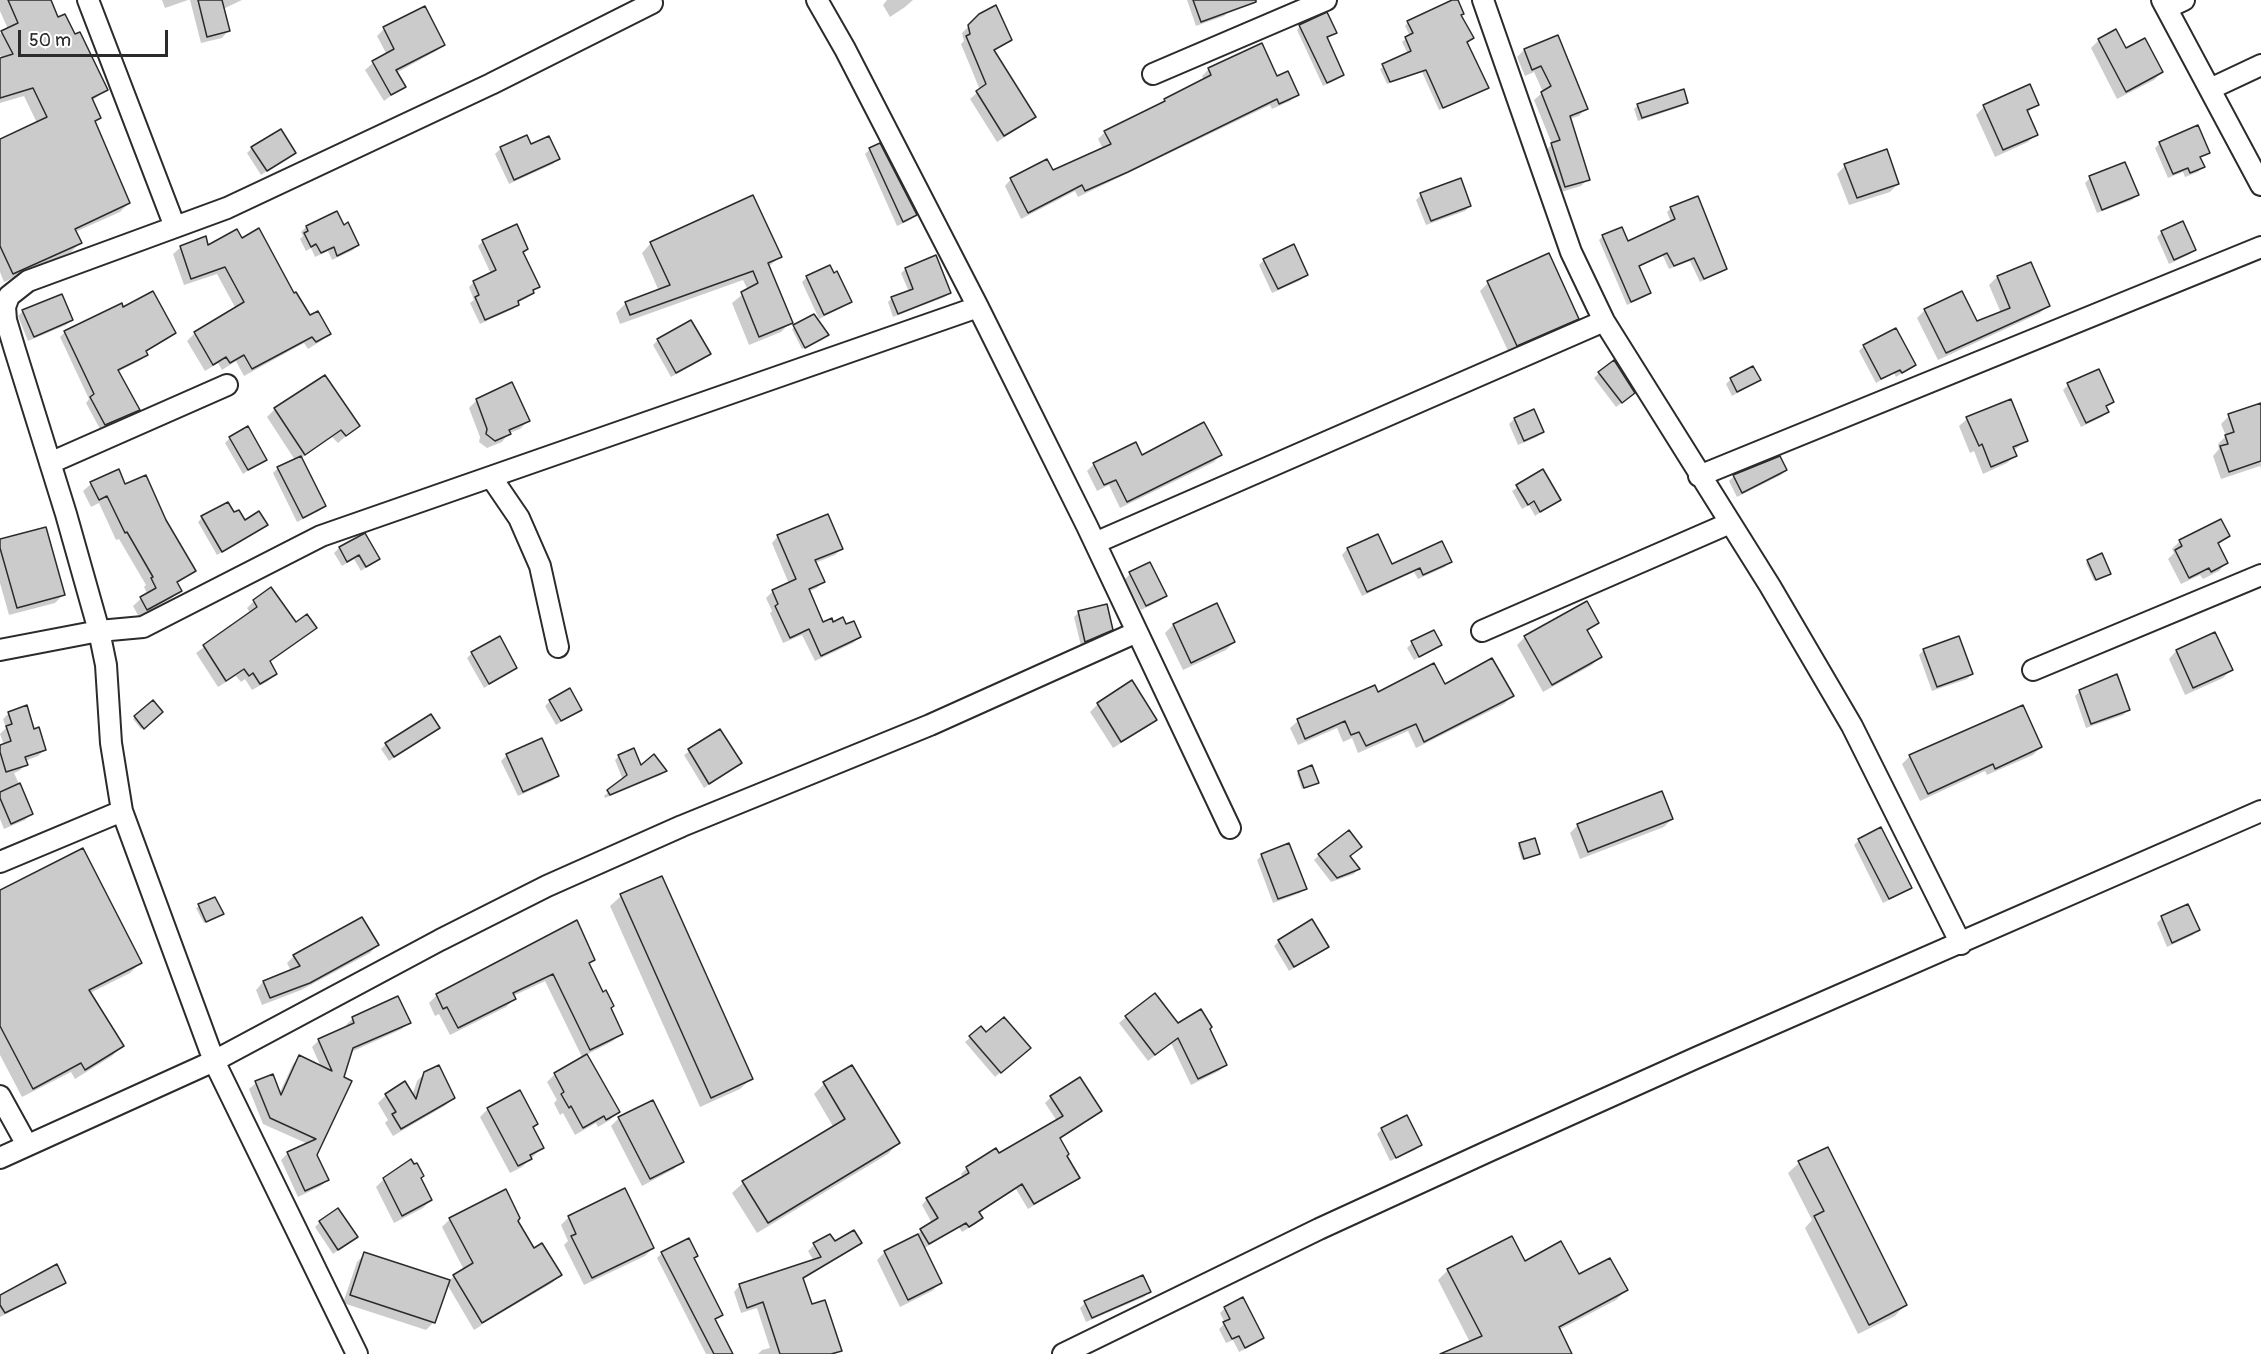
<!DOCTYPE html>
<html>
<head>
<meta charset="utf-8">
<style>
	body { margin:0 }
	#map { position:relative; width:2261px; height:1354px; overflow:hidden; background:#fff; font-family:Pangolin,sans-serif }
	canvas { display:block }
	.scale { position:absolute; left:18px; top:30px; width:150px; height:27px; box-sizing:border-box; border:3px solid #2b2b2b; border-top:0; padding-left:8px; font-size:18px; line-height:21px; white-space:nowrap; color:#2b2b2b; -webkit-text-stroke:4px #fff; paint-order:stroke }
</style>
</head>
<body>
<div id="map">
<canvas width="2261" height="1354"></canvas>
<div class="scale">50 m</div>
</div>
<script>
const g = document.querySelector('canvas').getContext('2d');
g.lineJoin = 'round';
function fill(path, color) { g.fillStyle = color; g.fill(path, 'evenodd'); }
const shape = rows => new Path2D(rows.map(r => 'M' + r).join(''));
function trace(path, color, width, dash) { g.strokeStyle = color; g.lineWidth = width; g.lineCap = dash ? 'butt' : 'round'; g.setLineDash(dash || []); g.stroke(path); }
const shadow = shape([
	[0,0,49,0,57,19,106,90,92,101,99,118,95,122,129,203,120,212,75,232,80,243,71,252,4,282,0,272,0,141,37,123,24,96,0,103,0,60,2,59,0,55,0,34,8,29,0,11],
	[162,0,188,0,165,8],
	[190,0,242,0,223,9,228,31,222,38,201,43],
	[887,0,913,0,905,7,890,17,883,5],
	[1187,0,1225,0,1229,11,1224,16,1196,26],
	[1456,0,1460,16,1472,38,1466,43,1487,88,1439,110,1422,72,1387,84,1380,69,1408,54,1402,42,1410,36,1405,26,1408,22],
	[980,15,1010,39,993,52,1034,117,1027,123,997,142,970,99,980,90,961,44,964,41,962,33],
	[1300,26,1335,33,1326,39,1342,75,1338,79,1323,86,1297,30],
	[384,29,444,44,436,51,396,73,404,86,384,101,365,70,373,63,387,55,377,36],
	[2115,31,2125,50,2162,72,2154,80,2117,99,2091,48,2099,40],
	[1557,37,1586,108,1579,116,1569,119,1588,179,1581,186,1558,193,1545,152,1552,144,1534,100,1543,92,1534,72,1525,76,1517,57,1524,50],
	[1209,69,1277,78,1297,94,1290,101,1272,109,1270,105,1078,197,1075,191,1021,219,1005,186,1011,179,1052,172,1103,149,1098,139,1105,132,1158,106,1165,100,1204,80,1202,76],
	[1687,102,1683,106,1638,121,1634,109,1638,105],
	[2037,104,2026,114,2036,134,2028,142,1995,157,1976,115,1984,107],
	[526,137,531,146,558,159,553,164,509,184,495,154,500,149],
	[2160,143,2209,152,2205,156,2205,154,2193,159,2194,161,2204,157,2200,159,2203,167,2198,172,2185,177,2183,172,2168,178,2155,148],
	[252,148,294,153,261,175,247,153],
	[870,149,915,215,910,220,897,226,865,154],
	[1845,166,1898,184,1890,192,1849,205,1837,174],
	[2090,178,2137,195,2132,200,2097,213,2085,183],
	[1421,195,1470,206,1465,211,1426,225,1416,200],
	[1671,208,1725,268,1721,272,1700,282,1690,261,1669,269,1663,256,1638,267,1649,293,1645,297,1627,305,1599,240,1603,236,1628,243,1671,222,1667,212],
	[336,213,343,227,358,245,353,250,332,260,328,251,315,257,311,248,306,251,300,239,303,236,301,232,306,227],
	[2162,232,2195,249,2190,254,2169,264,2157,237],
	[241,240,293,295,310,317,329,333,321,341,308,349,304,343,244,376,236,361,222,370,218,363,205,371,187,341,195,333,236,309,217,274,184,285,173,254,181,247,207,247],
	[483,241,527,249,522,253,538,286,527,298,517,303,518,304,513,309,480,324,470,303,474,300,469,287,474,282,491,274,478,246],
	[651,243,780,257,768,267,791,322,781,332,749,345,732,303,748,290,743,280,620,324,616,313,626,303,659,291,642,253],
	[1264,260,1306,274,1301,280,1272,293,1259,265],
	[2030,264,2048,305,2040,313,1938,360,1917,318,1925,310,1976,323,2001,313,1989,285,1997,277],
	[906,269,949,293,945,297,893,317,888,302,892,298,909,292,901,273],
	[807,277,850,301,845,306,819,319,802,282],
	[1488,283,1577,319,1569,327,1509,353,1480,291],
	[123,309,174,333,145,352,146,355,141,360,117,372,138,410,133,415,100,429,86,403,89,399,60,337,65,332],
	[23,311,71,320,66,325,28,341,18,316],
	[814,316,827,335,802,349,792,329],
	[658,340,709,354,704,359,671,377,653,345],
	[1864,346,1915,365,1896,377,1894,373,1876,383,1859,351],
	[1599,373,1628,398,1616,407,1594,378],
	[1731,379,1759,379,1754,384,1732,396,1726,384],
	[2068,385,2112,401,2105,407,2107,412,2102,417,2081,427,2063,390],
	[477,400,528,421,520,429,509,433,502,442,487,448,479,442,480,437,469,408],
	[2261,404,2261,469,2260,466,2221,479,2213,456,2219,449,2218,444,2226,436,2221,424,2229,416],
	[275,409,358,426,338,443,332,437,300,459,324,506,319,511,297,522,273,473,278,468,295,460,267,417],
	[1514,419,1542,432,1537,437,1518,445,1509,424],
	[1967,419,2026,441,2013,451,2015,456,2007,463,1983,474,1974,451,1970,453,1959,426],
	[230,438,265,459,243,474,225,443],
	[1220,455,1214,462,1120,508,1109,485,1097,491,1087,471,1094,464,1142,457],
	[1786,470,1781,475,1737,497,1729,481,1734,476],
	[1542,471,1559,499,1535,516,1529,505,1522,509,1512,491],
	[91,484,125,486,165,520,194,571,176,584,180,590,172,598,139,617,133,606,147,593,144,587,146,585,119,539,116,540,99,503,91,507,83,491],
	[234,514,244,522,266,525,217,555,198,522,202,518],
	[778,536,841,549,835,555,815,563,823,582,817,588,808,592,823,624,846,626,860,637,853,643,815,661,802,635,783,643,770,613,772,611,766,598,773,591,789,584,772,543],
	[1377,536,1391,566,1450,561,1445,567,1418,579,1414,572,1362,596,1342,555,1347,549],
	[2228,536,2218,545,2226,563,2219,571,2203,579,2200,575,2181,584,2168,559,2174,553,2172,549,2180,541],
	[0,541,63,595,55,603,9,615,0,583],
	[339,548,378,559,361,571,354,559,342,566,334,553],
	[2088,561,2107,575,2094,581,2086,563],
	[1130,574,1165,596,1160,601,1141,610,1125,579],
	[254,601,295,624,315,628,269,663,275,674,268,681,252,690,245,679,241,682,236,676,218,687,196,653,250,613,247,608],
	[1216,605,1234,642,1226,650,1183,670,1165,633,1173,625],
	[1079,612,1111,629,1106,634,1081,646,1074,617],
	[1597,623,1587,632,1600,657,1592,665,1543,692,1517,645,1525,637],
	[1412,643,1440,644,1435,649,1414,660,1407,648],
	[1924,650,1972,674,1967,679,1932,691,1919,655],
	[2176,651,2231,670,2223,678,2185,695,2169,659],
	[472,653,516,668,484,688,467,658],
	[1444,686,1512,696,1504,704,1416,748,1408,731,1358,753,1352,738,1343,742,1337,728,1298,745,1290,728,1298,721,1374,687,1377,694],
	[2080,691,2128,710,2123,715,2086,728,2075,696],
	[550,701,581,709,556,725,545,706],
	[153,702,161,712,141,729,133,719],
	[1098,704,1155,719,1147,727,1113,748,1090,712],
	[9,713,33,730,45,750,38,756,25,761,26,764,19,771,14,773,32,813,25,820,4,829,0,819,0,746,4,745,0,734,6,728,3,719],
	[438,728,389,761,381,749,386,744],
	[720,731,740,763,704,788,684,755],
	[1951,736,1952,738,2041,747,2033,755,1987,775,1985,771,1920,801,1902,764,1910,756],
	[541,740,557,776,552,781,518,796,501,761,506,756],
	[619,756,640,767,665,771,661,775,605,798,604,796,623,780,615,760],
	[1299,772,1315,784,1302,789,1297,774],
	[1672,819,1664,827,1580,859,1570,833,1578,825],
	[1859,840,1910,887,1905,892,1883,903,1854,845],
	[1520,844,1538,854,1522,860,1518,846],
	[1262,855,1305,888,1300,893,1273,903,1257,860],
	[1319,855,1349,857,1358,869,1354,874,1331,882,1314,860],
	[661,878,751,1079,740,1089,700,1107,610,906,621,896],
	[0,892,140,963,130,973,90,993,122,1046,112,1056,75,1079,71,1072,22,1097,0,1055],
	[214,898,220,916,204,923,196,908],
	[2187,906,2198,930,2193,935,2167,947,2157,923,2162,918],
	[1279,941,1327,947,1289,971,1274,946],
	[377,945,370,953,301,990,262,1005,256,990,263,982,291,971,287,963,294,956],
	[593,959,588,964,621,1033,613,1041,586,1055,618,1112,610,1120,598,1127,596,1123,575,1135,563,1113,560,1115,554,1103,557,1100,547,1082,555,1074,583,1059,545,981,513,996,514,999,506,1007,450,1035,439,1014,435,1016,429,1003,437,995],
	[1126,1017,1208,1029,1225,1065,1219,1071,1191,1085,1171,1043,1148,1061,1119,1023],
	[353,1018,409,1022,402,1029,351,1052,316,1155,327,1180,321,1186,298,1197,281,1160,288,1153,308,1144,263,1124,249,1089,256,1083,279,1094,293,1064,300,1057,321,1067,312,1047,318,1041,347,1028,346,1025],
	[981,1028,986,1035,1024,1052,995,1077,965,1042],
	[425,1073,453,1097,446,1105,393,1136,385,1123,388,1120,378,1103,386,1095,404,1083,412,1096,417,1081],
	[824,1084,898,1143,888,1154,757,1233,732,1193,743,1183,834,1128,814,1094],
	[1051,1097,1100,1111,1059,1139,1065,1156,1078,1178,1072,1183,1028,1209,1016,1189,978,1213,982,1218,976,1224,962,1232,959,1227,923,1249,940,1283,932,1291,900,1307,877,1260,885,1252,915,1236,932,1223,922,1205,927,1199,963,1178,961,1174,967,1168,996,1150,999,1155,1057,1121,1045,1103],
	[488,1109,536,1124,532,1128,542,1148,522,1167,510,1173,480,1117],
	[619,1118,682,1161,674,1169,642,1186,611,1126],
	[1382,1129,1420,1145,1415,1150,1390,1161,1377,1134],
	[411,1161,431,1200,423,1208,394,1223,376,1187,384,1179],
	[1799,1163,1905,1305,1895,1316,1858,1334,1805,1228,1812,1220,1788,1173],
	[569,1217,653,1248,645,1256,584,1285,564,1245,568,1241,561,1225],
	[450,1219,516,1221,534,1250,560,1275,552,1283,484,1323,456,1276,464,1270,442,1227],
	[320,1222,356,1237,333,1254,315,1227],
	[860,1243,853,1249,802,1280,811,1306,840,1350,836,1354,758,1354,762,1350,770,1348,757,1308,741,1313,734,1292,740,1285,814,1261,808,1251,814,1245],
	[662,1253,693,1259,721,1315,714,1321,731,1354,706,1354,657,1258],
	[365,1254,448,1282,453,1277,482,1325,474,1330,447,1284,434,1322,426,1330,343,1303,357,1262],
	[1524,1263,1579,1276,1626,1290,1616,1300,1559,1330,1564,1354,1476,1354,1438,1280,1448,1270],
	[64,1282,59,1287,0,1317,0,1296],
	[1149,1292,1144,1297,1086,1322,1080,1308,1085,1303],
	[1225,1308,1262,1338,1257,1343,1239,1352,1233,1340,1226,1343,1219,1329,1225,1323,1220,1313]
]);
const building = shape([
	[8,0,51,0,58,17,65,14,75,34,80,32,108,90,92,98,101,118,95,121,130,203,75,229,82,243,13,274,0,246,0,139,47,117,33,88,0,98,0,58,13,54,1,31,18,23,8,0],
	[198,0,222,0,230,31,207,37,198,0],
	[1193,0,1256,0,1256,2,1201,22,1193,0],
	[1452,0,1458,0,1464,14,1461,15,1474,38,1467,42,1489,88,1443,108,1426,70,1390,82,1382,64,1411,51,1405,37,1413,33,1407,21,1452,0],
	[996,5,1012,40,994,50,1036,117,1004,136,976,91,986,84,966,36,970,34,968,25,979,14,996,5],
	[425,6,445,45,396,70,406,87,391,95,372,61,394,49,383,27,425,6],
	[1327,12,1337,33,1327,37,1344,75,1327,83,1299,25,1327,12],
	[2116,29,2126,48,2145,38,2163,72,2126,92,2098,39,2116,29],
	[1558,35,1588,109,1570,116,1590,180,1565,187,1551,143,1560,140,1541,92,1551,86,1541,66,1532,70,1524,49,1558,35],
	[1262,43,1277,76,1288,71,1299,95,1279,104,1277,99,1128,172,1085,191,1082,185,1028,213,1010,178,1047,159,1053,170,1111,144,1104,131,1165,101,1164,99,1211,75,1208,68,1262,43],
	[2030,84,2039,105,2027,110,2038,135,2003,150,1983,105,2030,84],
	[1684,89,1688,103,1642,118,1637,104,1684,89],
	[2198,125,2210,153,2200,157,2205,167,2190,173,2188,168,2173,174,2159,142,2198,125],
	[281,129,296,153,267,171,251,147,281,129],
	[527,135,531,144,549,136,560,159,514,180,500,147,527,135],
	[880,143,917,215,903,222,869,148,880,143],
	[1887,149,1899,184,1857,198,1844,164,1887,149],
	[2125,162,2139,195,2102,210,2089,176,2125,162],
	[1461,178,1471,206,1431,221,1420,193,1461,178],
	[753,195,782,257,768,263,793,323,759,337,741,292,758,283,753,271,630,315,625,302,670,285,650,242,753,195],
	[1698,196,1727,269,1704,279,1694,258,1674,266,1667,253,1639,266,1651,293,1631,302,1602,235,1622,227,1628,241,1675,219,1670,207,1698,196],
	[337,211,344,225,348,222,359,245,337,256,334,247,321,253,316,244,311,247,304,233,308,231,306,226,337,211],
	[2183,221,2196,250,2174,260,2161,231,2183,221],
	[517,224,528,249,523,252,540,287,533,290,534,293,518,301,519,305,485,320,475,297,479,295,473,281,496,270,482,240,517,224],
	[259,228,294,293,296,292,310,315,318,311,331,334,316,342,312,337,252,369,244,355,230,363,226,357,213,365,194,332,244,302,225,267,191,279,180,246,206,236,208,245,237,229,242,238,259,228],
	[1294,244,1308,275,1278,289,1263,259,1294,244],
	[1549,253,1579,319,1517,346,1487,281,1549,253],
	[936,255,951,293,898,314,891,297,913,289,905,268,936,255],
	[2031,262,2050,306,1946,353,1924,309,1962,291,1977,321,2010,308,1997,276,2031,262],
	[830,265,834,273,837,271,852,302,824,315,806,276,830,265],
	[153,291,176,333,146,351,148,355,118,370,140,410,105,425,90,397,94,394,64,331,122,303,123,307,153,291],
	[62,294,73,320,34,337,22,310,62,294],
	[814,314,829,335,805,348,793,325,814,314],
	[691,320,711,354,676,373,657,339,691,320],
	[1896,328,1916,365,1902,373,1900,370,1881,379,1863,345,1896,328],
	[1614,360,1635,393,1622,403,1598,372,1614,360],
	[1753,366,1761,380,1737,392,1730,378,1753,366],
	[2099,369,2114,402,2106,406,2109,412,2086,423,2067,383,2099,369],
	[325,375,360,426,346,436,341,430,305,455,274,408,325,375],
	[512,382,530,421,509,430,511,434,495,441,486,434,487,429,476,399,512,382],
	[2011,399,2028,441,2013,447,2017,456,1991,467,1982,444,1979,446,1966,417,2011,399],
	[2261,403,2261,461,2229,472,2220,446,2228,444,2225,435,2234,432,2228,414,2261,403],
	[1534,409,1544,432,1524,441,1514,418,1534,409],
	[1204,422,1222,455,1127,502,1116,480,1104,485,1093,463,1136,442,1142,455,1204,422],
	[248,426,267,460,248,470,229,437,248,426],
	[301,456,326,506,303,518,277,467,301,456],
	[1780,456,1787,470,1742,493,1733,475,1780,456],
	[119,469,125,484,146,475,166,520,196,571,177,582,182,591,147,610,140,597,156,588,151,578,153,577,127,532,125,533,107,496,99,500,90,482,119,469],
	[1543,469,1561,500,1540,512,1534,501,1528,505,1516,485,1543,469],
	[228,502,234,512,239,510,245,520,259,511,268,525,222,552,201,516,228,502],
	[828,514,843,549,815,560,825,582,809,589,823,622,832,618,833,622,843,617,846,624,854,621,861,637,821,656,809,629,790,638,775,606,778,604,772,590,796,579,777,535,828,514],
	[2221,519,2230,536,2218,543,2228,563,2211,572,2209,568,2189,578,2175,550,2182,546,2179,540,2221,519],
	[46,527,65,595,17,608,0,548,0,539,46,527],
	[365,533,380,559,366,567,359,555,347,562,339,547,365,533],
	[1378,534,1392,564,1442,541,1452,562,1423,575,1420,568,1367,592,1347,548,1378,534],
	[2102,553,2111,574,2096,580,2087,560,2102,553],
	[1150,562,1167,596,1146,606,1129,572,1150,562],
	[271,587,296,622,307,614,317,628,270,661,277,674,260,684,253,673,249,676,244,669,226,681,203,645,257,607,253,600,271,587],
	[1587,601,1599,623,1587,630,1602,657,1552,685,1524,636,1587,601],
	[1217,603,1235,642,1191,663,1173,624,1217,603],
	[1107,604,1113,630,1085,642,1078,611,1107,604],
	[1434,630,1442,645,1419,657,1411,641,1434,630],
	[2215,632,2233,670,2193,688,2176,650,2215,632],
	[500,636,517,668,489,684,471,652,500,636],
	[1959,636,1973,674,1937,687,1923,649,1959,636],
	[1492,658,1514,696,1424,742,1416,724,1366,746,1359,732,1351,735,1345,721,1305,739,1297,719,1375,685,1378,692,1434,663,1445,684,1492,658],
	[2117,674,2130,710,2091,724,2079,690,2117,674],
	[1132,680,1157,720,1121,742,1097,703,1132,680],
	[570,688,582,710,561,721,549,700,570,688],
	[153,700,163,712,144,729,134,716,153,700],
	[27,705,34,729,39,727,46,750,25,757,28,765,6,772,0,752,0,745,11,741,6,726,12,724,8,712,27,705],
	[2023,705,2042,747,1995,769,1993,764,1928,794,1909,755,2023,705],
	[431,714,440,728,394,757,385,743,431,714],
	[720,729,742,763,709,784,688,749,720,729],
	[542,738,559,776,523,792,506,754,542,738],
	[634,748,641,765,654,754,667,771,610,795,607,790,627,775,618,755,634,748],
	[1312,765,1319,783,1304,788,1298,771,1312,765],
	[20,783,33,814,11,824,0,798,0,792,20,783],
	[1662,791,1673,819,1588,852,1577,824,1662,791],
	[1881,827,1912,888,1889,899,1858,839,1881,827],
	[1349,830,1362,847,1350,856,1360,869,1337,878,1318,854,1349,830],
	[1535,838,1540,854,1524,859,1519,843,1535,838],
	[1289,843,1307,889,1278,899,1261,854,1289,843],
	[83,848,142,963,89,990,124,1046,85,1070,81,1063,33,1089,0,1026,0,890,83,848],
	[662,876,753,1079,711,1098,620,894,662,876],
	[215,897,224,914,206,922,198,904,215,897],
	[2188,904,2200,930,2172,943,2161,916,2188,904],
	[362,917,379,945,310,983,270,998,263,981,300,966,293,955,362,917],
	[1312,919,1329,947,1294,967,1278,940,1312,919],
	[577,920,595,960,589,963,603,992,606,990,614,1006,611,1008,623,1034,590,1050,553,974,513,993,516,999,458,1028,447,1007,443,1009,436,994,577,920],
	[1155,993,1178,1023,1201,1009,1212,1027,1210,1029,1227,1065,1198,1079,1178,1038,1155,1055,1125,1016,1155,993],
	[398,996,411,1023,353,1048,344,1077,352,1081,317,1155,329,1180,305,1191,287,1152,316,1139,270,1118,255,1081,273,1074,281,1095,299,1055,332,1071,318,1039,354,1023,352,1017,398,996],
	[1004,1017,1031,1048,1001,1073,969,1036,981,1026,986,1032,1004,1017],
	[587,1054,620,1112,606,1120,604,1116,583,1128,571,1106,569,1108,561,1094,564,1092,554,1073,587,1054],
	[439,1065,455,1098,401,1129,392,1114,396,1112,385,1094,405,1081,416,1099,424,1072,439,1065],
	[852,1065,900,1143,768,1223,742,1181,845,1119,823,1082,852,1065],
	[1080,1077,1102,1111,1060,1138,1069,1154,1067,1156,1080,1178,1034,1204,1022,1184,979,1212,983,1218,969,1227,966,1223,929,1244,920,1229,938,1218,926,1198,969,1173,966,1167,996,1148,999,1153,1063,1116,1050,1096,1080,1077],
	[520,1090,538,1124,533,1127,544,1148,530,1155,532,1159,518,1166,487,1108,520,1090],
	[653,1100,684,1162,650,1179,618,1117,653,1100],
	[1407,1115,1422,1145,1396,1158,1381,1128,1407,1115],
	[1828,1147,1907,1305,1869,1325,1814,1216,1824,1211,1798,1161,1828,1147],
	[411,1159,414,1164,417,1163,424,1176,421,1178,432,1200,402,1216,383,1178,411,1159],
	[625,1188,654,1248,592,1278,571,1236,576,1234,568,1216,625,1188],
	[506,1189,520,1218,518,1221,534,1248,542,1243,562,1275,482,1323,453,1275,473,1263,449,1218,506,1189],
	[338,1208,358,1237,338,1250,319,1221,338,1208],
	[854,1230,862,1243,803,1278,812,1304,825,1300,842,1351,831,1354,780,1354,763,1302,747,1308,739,1284,821,1257,813,1243,830,1234,835,1241,854,1230],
	[918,1234,942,1283,908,1300,884,1251,918,1234],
	[1512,1236,1525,1261,1561,1241,1579,1274,1610,1258,1628,1290,1559,1327,1572,1354,1440,1354,1482,1336,1447,1269,1512,1236],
	[689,1238,698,1256,694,1258,723,1315,715,1319,733,1354,714,1354,661,1252,689,1238],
	[364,1252,450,1280,435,1323,350,1295,364,1252],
	[57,1264,66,1283,5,1313,0,1305,0,1295,57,1264],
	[1143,1275,1151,1292,1092,1318,1084,1301,1143,1275],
	[1243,1297,1264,1338,1245,1348,1239,1336,1232,1339,1223,1322,1230,1319,1224,1307,1243,1297]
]);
const street = shape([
	[88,0,175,227],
	[817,0,845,49,978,307,1087,526,1230,828],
	[1483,0,1571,252,1604,321,1770,586,1852,726,1961,944],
	[2162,0,2261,185],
	[2167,8,2184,0],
	[1153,74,1326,0],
	[2210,89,2261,65],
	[50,463,227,385],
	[1699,476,2261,247],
	[491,477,519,518,540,566,558,647],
	[1095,543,1604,321],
	[1482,631,1730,523],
	[0,650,99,631,143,627,321,536,978,307],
	[2033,670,2261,575],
	[0,862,122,811],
	[0,1096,27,1145],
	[0,1158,214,1061,440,940,547,886,682,826,930,725,1137,632],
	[357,1354,214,1061,122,811,111,743,106,665,99,631,66,514,15,350,6,320,5,307,9,296,28,281,227,208,491,84,652,3],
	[1063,1354,1319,1229,1489,1151,1698,1057,2261,811]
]);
fill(shadow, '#0003');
fill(building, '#cbcbcb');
trace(building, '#2b2b2b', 1.5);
trace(street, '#2b2b2b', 24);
trace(street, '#fff', 20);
</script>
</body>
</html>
